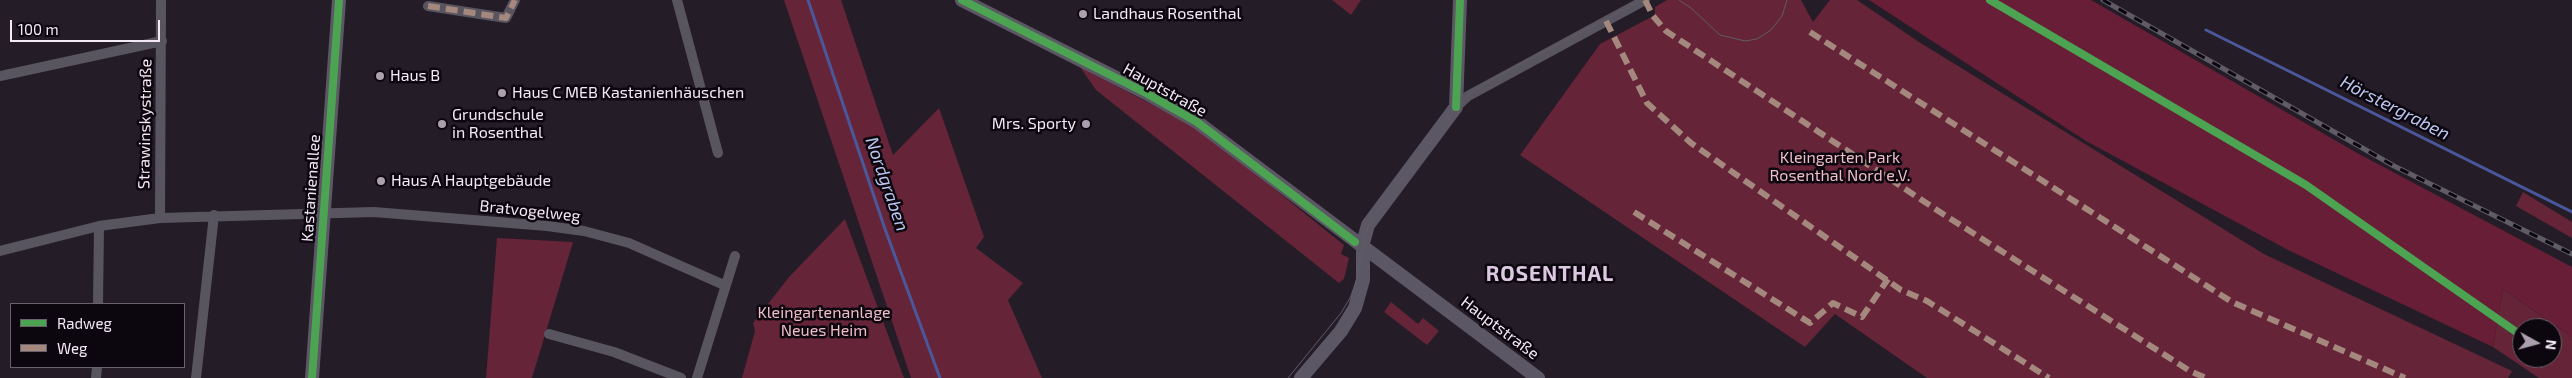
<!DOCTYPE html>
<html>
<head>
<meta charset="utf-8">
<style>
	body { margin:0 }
	#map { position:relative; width:2572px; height:378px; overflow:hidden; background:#241c27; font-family:"Exo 2",sans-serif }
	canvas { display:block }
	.legend { position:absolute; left:10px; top:303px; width:175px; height:65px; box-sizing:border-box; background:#0c060e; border:1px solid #69616b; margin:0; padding:6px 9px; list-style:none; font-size:15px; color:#f4e9f6 }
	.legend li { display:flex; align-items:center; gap:10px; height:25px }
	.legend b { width:25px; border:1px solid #69616b }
	.north { position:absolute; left:2512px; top:318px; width:50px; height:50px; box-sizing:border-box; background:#0c060e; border:1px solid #69616b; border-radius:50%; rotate:97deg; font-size:14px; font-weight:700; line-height:20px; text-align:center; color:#f4e9f6 }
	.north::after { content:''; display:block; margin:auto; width:18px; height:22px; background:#aba1ae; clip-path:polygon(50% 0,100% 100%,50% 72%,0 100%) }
	.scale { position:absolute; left:10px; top:20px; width:150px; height:22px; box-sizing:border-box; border:2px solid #f4e9f6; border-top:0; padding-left:6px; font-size:15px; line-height:18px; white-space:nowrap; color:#f4e9f6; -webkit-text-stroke:4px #0c060e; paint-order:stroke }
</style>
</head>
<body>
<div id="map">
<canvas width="2572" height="378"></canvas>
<ul class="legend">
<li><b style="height:6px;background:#4ca352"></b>Radweg</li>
<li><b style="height:6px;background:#a5887d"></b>Weg</li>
</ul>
<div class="north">N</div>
<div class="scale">100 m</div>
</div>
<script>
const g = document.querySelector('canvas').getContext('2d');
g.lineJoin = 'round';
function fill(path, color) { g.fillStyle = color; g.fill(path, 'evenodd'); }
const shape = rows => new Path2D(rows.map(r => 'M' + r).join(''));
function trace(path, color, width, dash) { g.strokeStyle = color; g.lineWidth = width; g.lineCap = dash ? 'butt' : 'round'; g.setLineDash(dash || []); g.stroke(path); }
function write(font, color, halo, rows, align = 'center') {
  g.font = font + ' "Exo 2",sans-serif'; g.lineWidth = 5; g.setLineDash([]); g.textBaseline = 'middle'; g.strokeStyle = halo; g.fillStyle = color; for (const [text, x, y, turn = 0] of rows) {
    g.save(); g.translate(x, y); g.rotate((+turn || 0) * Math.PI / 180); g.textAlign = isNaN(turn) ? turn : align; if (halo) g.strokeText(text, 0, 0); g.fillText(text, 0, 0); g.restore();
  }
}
const green = shape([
	[784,0,841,0,893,155,939,108,984,237,976,248,1023,283,1008,300,1042,378,911,378],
	[1332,0,1361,0,1351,15],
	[1667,0,1801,0,1813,22,1830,0,1857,0,1919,42,2264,254,2512,371,2508,378,1927,378,1835,314,1805,347,1520,155,1600,44,1655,15,1655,7],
	[1080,67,1189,124,1236,158,1344,245,1341,254,1349,258,1344,279,1339,283,1096,90],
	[2523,192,2572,222,2572,238,2516,206],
	[845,219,904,378,742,378,755,331,753,323,789,277],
	[497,238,573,242,532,378,486,378],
	[2503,289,2572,337,2572,378,2539,378,2493,347],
	[2522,328,2552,328,2552,358,2522,358],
	[1391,302,1418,324,1423,318,1439,331,1427,345,1384,312]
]);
const forest = shape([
	[1869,0,2091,0,2359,154,2572,267,2572,337,2503,289,2493,347,2288,250,2086,141]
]);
const stream = shape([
	[808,0,885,229,940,378],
	[2206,30,2572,212]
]);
const street = shape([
	[677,0,718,153],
	[428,6,506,18,515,0],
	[0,76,162,41],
	[1456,107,1468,96,1645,0],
	[160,218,161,0],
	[0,251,99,226,160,218,374,212,547,226,584,231,629,243,724,285],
	[98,304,99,226],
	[549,334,614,352,681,378],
	[96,378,97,367],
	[196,378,214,215],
	[697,378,735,256]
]);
const secondary = shape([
	[962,0,1146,93,1197,122,1538,378],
	[312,378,339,0],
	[1301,378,1341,331,1355,308,1363,280,1363,243,1368,225,1456,107,1460,0]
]);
const tram = shape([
	[1679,0,1691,8,1720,35,1745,41,1757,39,1771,30,1782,16,1787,0],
	[1288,378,1341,313,1350,298,1356,282,1364,239,1371,220,1456,107,1473,91,1513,68,1643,0]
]);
const rail = shape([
	[2103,0,2394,166,2572,254]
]);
const quiet = shape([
	[1645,0,1653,16,1666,31,1943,214,2190,371,2206,378],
	[428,6,506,18,515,0],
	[1606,21,1647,103,1691,143,1901,290,1927,301,2049,378],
	[1810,32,2232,302,2405,378],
	[1634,212,1810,323,1833,303,1862,317,1888,279]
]);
const cycleway = shape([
	[962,0,1146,93,1197,122,1355,242],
	[1990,0,2306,185,2522,336],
	[1456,107,1460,0],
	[312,378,339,0]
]);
const markers = [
	[1083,14,5,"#aba1ae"],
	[380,76,5,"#aba1ae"],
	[502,93,5,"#aba1ae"],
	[442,124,5,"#aba1ae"],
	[1086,124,5,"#aba1ae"],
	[381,181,5,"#aba1ae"]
];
const poiNames = [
	["Landhaus Rosenthal",1093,14],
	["Haus B",390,76],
	["Haus C MEB Kastanienhäuschen",512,93],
	["Grundschule",452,115],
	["in Rosenthal",452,133],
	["Mrs. Sporty",1076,124,"right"],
	["Haus A Hauptgebäude",391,181]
];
const streetNames = [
	["Hauptstraße",1165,90,29],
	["Strawinskystraße",145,124,-89],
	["Kastanienallee",311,188,-86],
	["Bratvogelweg",530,211,6],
	["Hauptstraße",1500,328,37]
];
const parkNames = [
	["Kleingarten Park",1840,158],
	["Rosenthal Nord e.V.",1840,176],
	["Kleingartenanlage",824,313],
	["Neues Heim",824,331]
];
const waterNames = [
	["Hörstergraben",2395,108,27],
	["Nordgraben",887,184,71]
];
const districtNames = [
	["ROSENTHAL",1550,274]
];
fill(green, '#652437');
fill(forest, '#671e36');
trace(stream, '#4a589b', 3);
trace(street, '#595560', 10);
trace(secondary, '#5b5764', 14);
trace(tram, '#605c66', 1);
trace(rail, '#605c66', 5);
trace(rail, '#0c060e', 3, [9]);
trace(quiet, '#a5887d', 6, [12, 6]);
trace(cycleway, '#4ca352', 8);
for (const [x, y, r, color] of markers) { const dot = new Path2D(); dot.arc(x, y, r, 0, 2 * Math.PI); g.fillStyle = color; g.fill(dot); trace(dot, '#0c060e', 2); }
write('16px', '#f4e9f6', '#0c060e', poiNames, 'left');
write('16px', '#f4e9f6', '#0c060e', streetNames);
write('16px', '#efbdc6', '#0c060e', parkNames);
write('italic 18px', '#bbc7f0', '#0c060e', waterNames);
g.letterSpacing = '1px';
write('bold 21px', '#ddc8e2', '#0c060e', districtNames);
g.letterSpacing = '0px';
</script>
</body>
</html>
